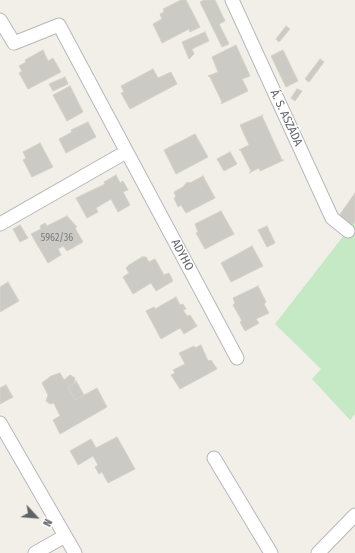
<!DOCTYPE html>
<html>
<head>
<meta charset="utf-8">
<style>
	body { margin:0 }
	#map { position:relative; width:355px; height:553px; overflow:hidden; background:#f1efe8; font-family:"Fira Sans Condensed",sans-serif }
	canvas { display:block }
	.north { position:absolute; left:16px; top:497px; width:40px; height:40px; -webkit-text-stroke:3px #fff; paint-order:stroke; rotate:116deg; font-size:11px; font-weight:700; line-height:16px; text-align:center; color:#5f6368 }
	.north::after { content:''; display:block; margin:auto; width:14px; height:18px; background:#5f6368; clip-path:polygon(50% 0,100% 100%,50% 72%,0 100%) }
</style>
</head>
<body>
<div id="map">
<canvas width="355" height="553"></canvas>
<div class="north">N</div>
</div>
<script>
const g = document.querySelector('canvas').getContext('2d');
g.lineJoin = 'round';
function fill(path, color) { g.fillStyle = color; g.fill(path, 'evenodd'); }
const shape = rows => new Path2D(rows.map(r => 'M' + r).join(''));
function trace(path, color, width, dash) { g.strokeStyle = color; g.lineWidth = width; g.lineCap = dash ? 'butt' : 'round'; g.setLineDash(dash || []); g.stroke(path); }
function write(font, color, halo, rows, align = 'center') {
  g.font = font + ' "Fira Sans Condensed",sans-serif'; g.lineWidth = 3; g.setLineDash([]); g.textBaseline = 'middle'; g.strokeStyle = halo; g.fillStyle = color; for (const [text, x, y, turn = 0] of rows) {
    g.save(); g.translate(x, y); g.rotate((+turn || 0) * Math.PI / 180); g.textAlign = isNaN(turn) ? turn : align; if (halo) g.strokeText(text, 0, 0); g.fillText(text, 0, 0); g.restore();
  }
}
const green = shape([
	[355,221,355,414,350,420,312,379,321,369,275,324]
]);
const building = shape([
	[181,0,186,0,200,27,190,32,189,29,162,43,153,24,162,19,160,14,164,12,163,9,181,0],
	[204,0,215,0,225,21,219,24,229,44,222,47,200,2,204,0],
	[286,26,290,29,279,42,276,39,286,26],
	[205,32,209,41,192,49,194,54,189,59,182,42,205,32],
	[236,45,250,76,242,79,248,91,221,104,222,102,210,77,208,76,218,72,212,57,236,45],
	[43,50,48,61,53,58,61,72,28,89,19,73,22,71,19,66,26,62,25,60,43,50],
	[283,50,298,81,286,87,271,56,283,50],
	[320,59,324,62,309,82,305,79,320,59],
	[153,69,158,78,171,72,177,84,130,109,121,93,124,92,121,86,153,69],
	[65,77,68,84,53,91,49,84,65,77],
	[70,86,83,112,67,121,53,95,70,86],
	[297,89,302,91,295,101,291,98,297,89],
	[263,115,262,116,282,160,284,160,260,171,259,168,249,173,251,171,240,149,239,150,249,145,240,125,263,115],
	[88,122,96,137,66,153,59,139,72,132,71,130,88,122],
	[195,134,208,157,176,174,164,150,195,134],
	[40,143,53,167,32,177,23,160,26,158,23,152,40,143],
	[230,152,237,164,224,171,217,159,230,152],
	[116,175,120,183,123,181,128,190,123,192,130,205,118,212,111,199,96,208,98,212,87,218,76,198,105,184,104,182,116,175],
	[203,176,215,198,186,213,181,205,178,207,174,198,176,197,174,192,183,187,187,182,190,183,203,176],
	[355,193,355,221,352,226,339,216,355,193],
	[221,211,234,234,205,249,196,233,198,232,195,224,221,211],
	[67,216,77,227,75,228,83,242,67,251,63,246,58,249,61,255,48,263,31,234,41,229,40,226,45,223,47,226,67,216],
	[20,225,28,238,20,242,13,229,20,225],
	[267,226,275,243,267,247,258,230,267,226],
	[252,246,263,266,231,282,221,263,252,246],
	[142,257,146,257,149,262,155,259,164,275,169,273,173,281,156,291,151,283,133,294,123,277,129,273,126,268,129,265,142,257],
	[8,282,19,301,0,312,0,287,8,282],
	[258,286,266,302,264,304,269,313,256,319,259,323,245,331,240,322,242,321,233,305,235,303,233,298,258,286],
	[176,297,180,305,183,304,186,309,183,310,187,316,190,315,197,326,184,334,180,328,161,339,146,311,154,307,155,309,176,297],
	[201,345,208,361,211,360,217,369,180,389,171,375,175,373,173,370,185,364,179,353,194,346,195,348,201,345],
	[60,373,64,380,70,375,75,378,74,384,68,387,75,400,97,388,107,407,60,434,53,420,60,416,54,403,50,404,46,401,48,395,42,383,51,376,60,373],
	[76,381,84,395,75,400,68,387,74,384,76,381],
	[6,385,13,397,0,404,0,388,6,385],
	[117,437,135,469,108,483,102,472,99,474,95,467,98,465,93,456,78,465,70,451,91,439,96,448,117,437]
]);
const minor = shape([
	[232,0,332,218,348,231],
	[0,20,14,43,59,25,237,358],
	[0,224,126,152],
	[0,423,75,553],
	[214,458,271,553],
	[35,553,65,536],
	[318,553,355,515]
]);
const numberNames = [
	["5962/36",57,238]
];
const streetNames = [
	["Á. S. ASZÁDA",286,118,65],
	["ADYHO",182,255,62]
];
fill(green, '#c5e8c5');
fill(building, '#cccac5');
trace(building, '#d6d1c6', 1);
trace(minor, '#b5b8bc', 15);
trace(minor, '#fff', 13);
write('10px', '#7a7d7f', null, numberNames);
write('12px', '#5f6368', '#fff', streetNames);
</script>
</body>
</html>
